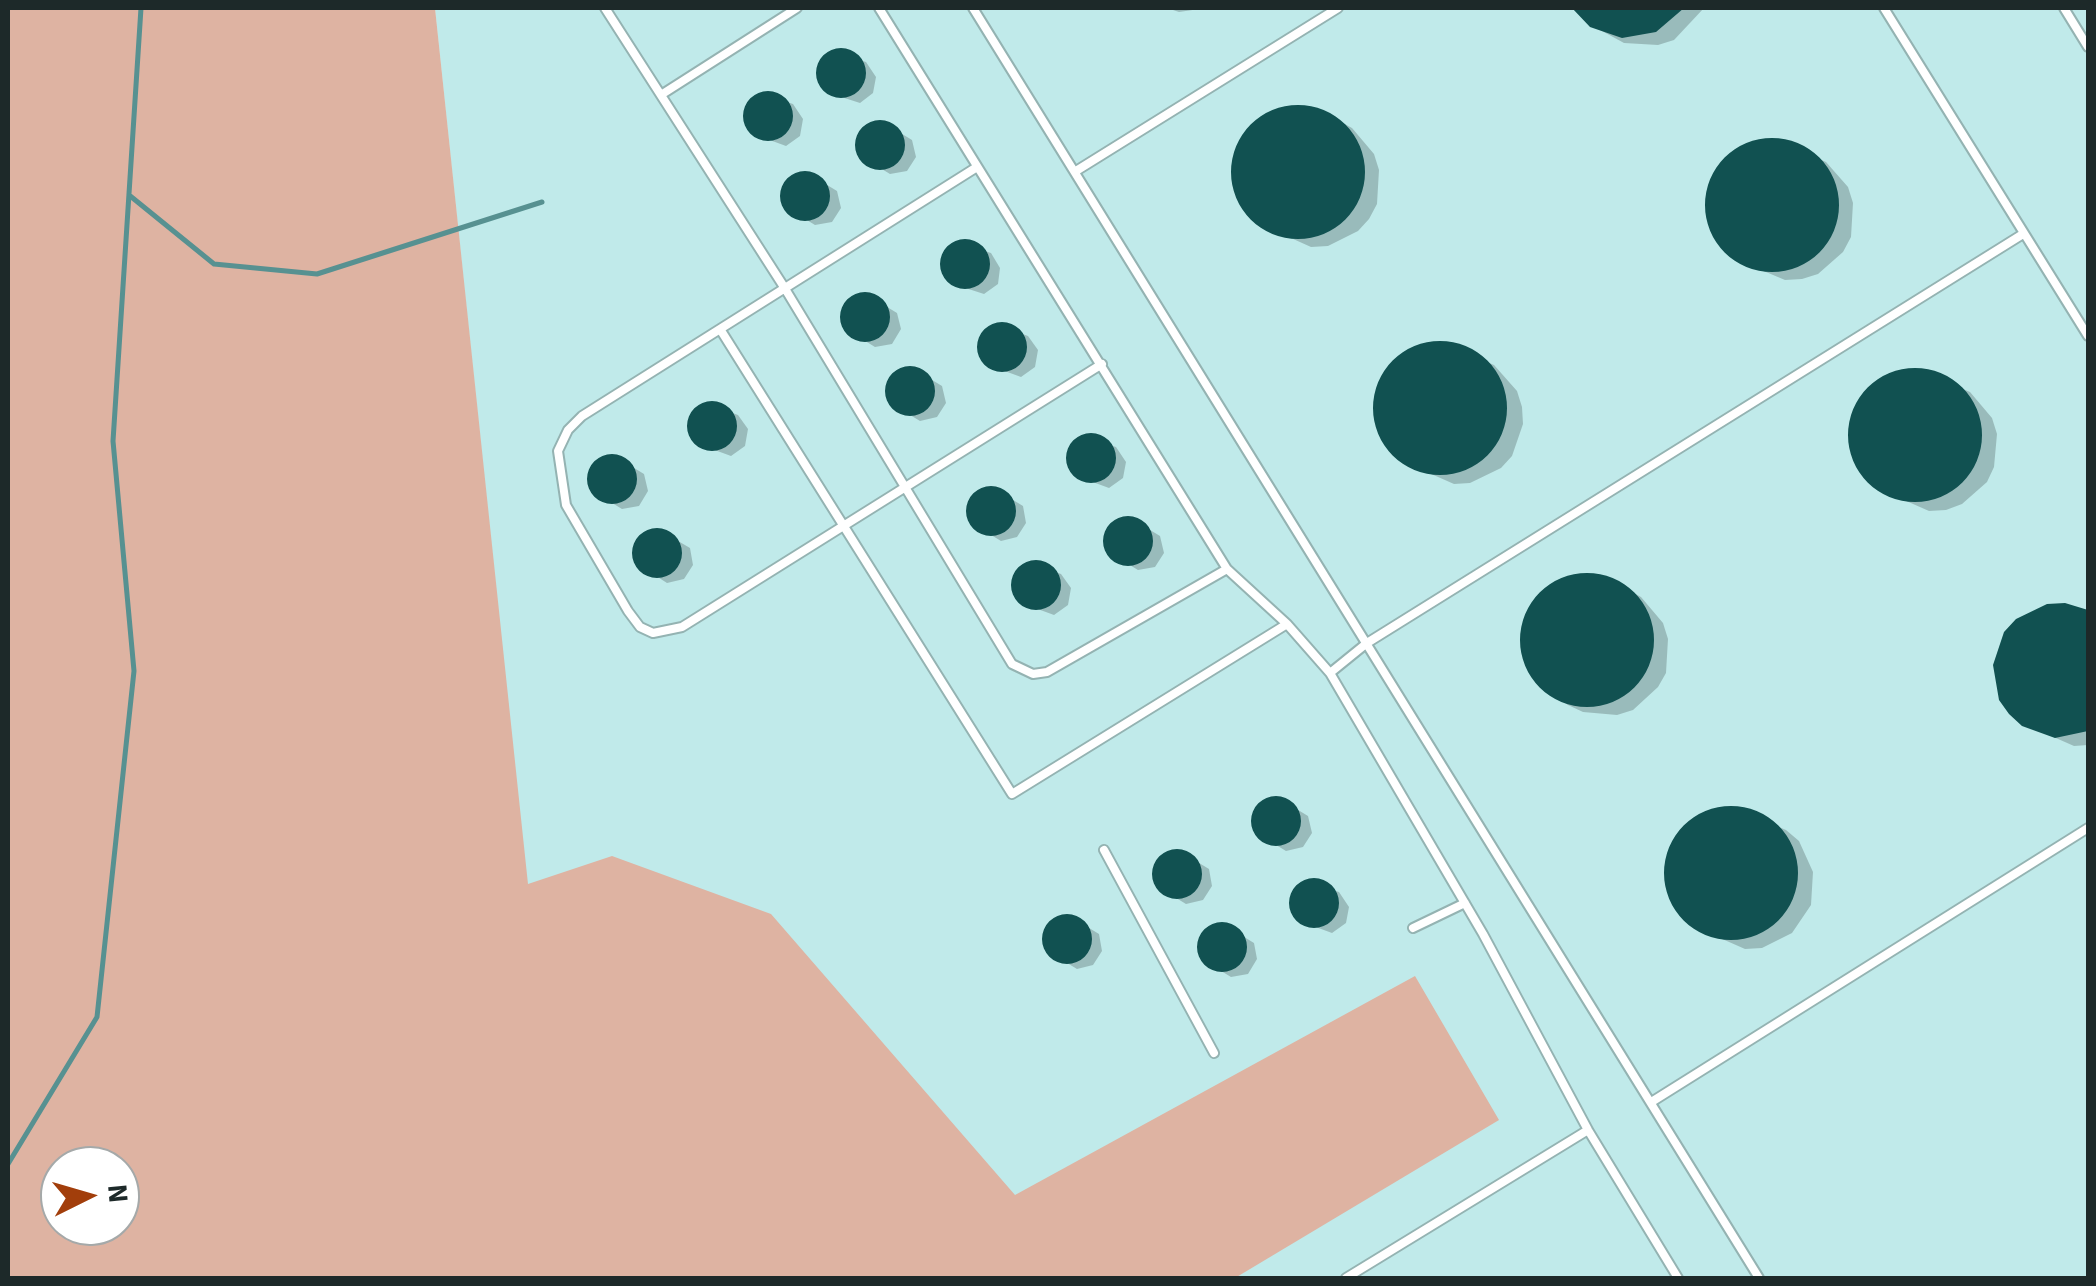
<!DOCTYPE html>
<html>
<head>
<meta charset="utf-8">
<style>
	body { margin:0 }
	#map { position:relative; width:2096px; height:1286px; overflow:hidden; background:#d3f4f3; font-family:"Source Sans 3",sans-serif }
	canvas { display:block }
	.frame { position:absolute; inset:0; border:10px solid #1d2929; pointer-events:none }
	.north { position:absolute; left:40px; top:1146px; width:100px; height:100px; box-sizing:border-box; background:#fff; border:2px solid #a5a9a9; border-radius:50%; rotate:85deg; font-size:28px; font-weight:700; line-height:40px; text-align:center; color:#1d2929 }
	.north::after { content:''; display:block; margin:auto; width:35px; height:45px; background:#a23e0b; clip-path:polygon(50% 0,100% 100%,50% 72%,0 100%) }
</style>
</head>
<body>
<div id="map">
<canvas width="2096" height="1286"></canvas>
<div class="frame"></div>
<div class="north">N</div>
</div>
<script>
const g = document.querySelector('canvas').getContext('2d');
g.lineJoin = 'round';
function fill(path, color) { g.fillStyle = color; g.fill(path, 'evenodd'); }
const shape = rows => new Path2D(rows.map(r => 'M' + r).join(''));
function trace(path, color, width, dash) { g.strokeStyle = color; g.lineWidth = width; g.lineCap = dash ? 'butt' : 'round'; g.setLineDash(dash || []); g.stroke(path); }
const built = shape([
	[435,8,2088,8,2088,1278,343,1278,527,884]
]);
const green = shape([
	[8,8,435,8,528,884,612,856,771,914,1015,1195,1415,976,1499,1120,1235,1278,8,1278],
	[60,1166,120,1166,120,1226,60,1226]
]);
const shadow = shape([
	[1167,8,1206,8,1179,12],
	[1576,8,1704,8,1674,40,1658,45,1624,43,1591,25],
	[836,52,866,62,876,77,873,93,860,103,829,93,819,78,822,61],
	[763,94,793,104,803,119,800,136,786,146,756,135,746,121,749,104],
	[1285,108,1319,110,1352,128,1374,154,1379,170,1377,204,1369,219,1358,231,1328,246,1311,247,1262,225,1239,200,1234,184,1237,150,1244,135,1255,122],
	[884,123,912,140,916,157,907,171,890,174,862,157,859,141,867,126],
	[1776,140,1826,162,1848,187,1853,203,1851,237,1843,252,1818,274,1802,279,1785,280,1735,259,1723,247,1708,217,1707,200,1718,168,1729,156,1760,141],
	[809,174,837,191,841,208,832,222,815,225,787,208,783,192,792,177],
	[960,243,991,253,1000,268,998,284,984,294,953,284,944,269,946,252],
	[869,296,897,313,901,329,892,344,875,347,847,330,843,313,852,299],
	[998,325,1028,336,1038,350,1035,367,1021,377,991,366,981,352,984,335],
	[1445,344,1494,365,1517,391,1522,407,1523,424,1512,456,1501,468,1470,483,1454,484,1404,462,1382,437,1377,421,1376,404,1387,372,1398,359,1428,345],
	[914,369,942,386,946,403,937,417,920,421,892,404,888,387,897,373],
	[1920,371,1970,392,1992,418,1997,434,1994,467,1987,482,1962,504,1946,510,1929,511,1879,489,1857,463,1852,447,1854,414,1862,399,1887,377],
	[708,404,738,415,748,429,745,446,731,456,701,445,691,431,694,414],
	[1086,437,1116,447,1126,462,1123,478,1109,488,1079,477,1069,463,1072,446],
	[616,457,644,474,648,491,639,506,622,509,594,492,591,475,600,461],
	[995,489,1023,506,1026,523,1017,537,1001,541,973,524,969,507,978,493],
	[1132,519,1160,536,1164,553,1155,567,1138,570,1110,553,1106,537,1116,522],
	[661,531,690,548,693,565,684,579,667,583,639,565,636,549,645,535],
	[1031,563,1061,574,1071,588,1068,605,1054,615,1024,604,1014,590,1017,573],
	[1574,577,1608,579,1623,587,1641,597,1663,623,1668,639,1666,673,1658,687,1633,710,1617,715,1583,712,1568,705,1538,683,1523,652,1526,619,1533,604,1559,582],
	[2065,605,2088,614,2088,745,2074,746,2024,724],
	[1280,799,1308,816,1312,833,1303,847,1286,851,1258,834,1255,817,1264,803],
	[1736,809,1786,830,1799,841,1813,872,1811,905,1792,933,1762,948,1745,949,1695,927,1683,916,1668,885,1670,852,1678,837,1689,824,1719,810],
	[1181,852,1209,869,1212,886,1203,900,1186,904,1158,887,1155,870,1164,856],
	[1309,882,1339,892,1349,907,1346,923,1332,933,1302,922,1292,908,1295,891],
	[1071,917,1099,934,1102,951,1093,965,1077,969,1049,952,1045,935,1054,921],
	[1226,926,1254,943,1257,959,1248,974,1231,977,1203,960,1200,944,1209,929]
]);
const stream = shape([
	[129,195,214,264,317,274,542,202],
	[8,1164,97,1017,134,671,113,441,141,8]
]);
const building = shape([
	[1572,8,1684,8,1656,32,1622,38,1590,27],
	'816 73a25 25 0 1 1 50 0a25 25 0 1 1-50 0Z',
	'743 116a25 25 0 1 1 50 0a25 25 0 1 1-50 0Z',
	'1231 172a67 67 0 1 1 134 0a67 67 0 1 1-134 0Z',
	'855 145a25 25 0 1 1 50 0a25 25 0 1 1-50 0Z',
	'1705 205a67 67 0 1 1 134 0a67 67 0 1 1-134 0Z',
	'780 196a25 25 0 1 1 50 0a25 25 0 1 1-50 0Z',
	'940 264a25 25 0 1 1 50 0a25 25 0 1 1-50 0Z',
	'840 317a25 25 0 1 1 50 0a25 25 0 1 1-50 0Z',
	'977 347a25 25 0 1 1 50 0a25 25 0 1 1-50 0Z',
	'1373 408a67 67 0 1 1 134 0a67 67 0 1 1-134 0Z',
	'885 391a25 25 0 1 1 50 0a25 25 0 1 1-50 0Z',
	'1848 435a67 67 0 1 1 134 0a67 67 0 1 1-134 0Z',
	'687 426a25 25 0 1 1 50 0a25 25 0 1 1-50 0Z',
	'1066 458a25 25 0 1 1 50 0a25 25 0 1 1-50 0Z',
	'587 479a25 25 0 1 1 50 0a25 25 0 1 1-50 0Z',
	'966 511a25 25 0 1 1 50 0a25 25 0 1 1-50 0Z',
	'1103 541a25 25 0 1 1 50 0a25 25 0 1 1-50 0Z',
	'632 553a25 25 0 1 1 50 0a25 25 0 1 1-50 0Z',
	'1011 585a25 25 0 1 1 50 0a25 25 0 1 1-50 0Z',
	'1520 640a67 67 0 1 1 134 0a67 67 0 1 1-134 0Z',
	[2065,603,2088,610,2088,731,2055,738,2022,726,2009,714,1999,700,1993,665,2004,632,2016,619,2047,604],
	'1251 821a25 25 0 1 1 50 0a25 25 0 1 1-50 0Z',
	'1664 873a67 67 0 1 1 134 0a67 67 0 1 1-134 0Z',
	'1152 874a25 25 0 1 1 50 0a25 25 0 1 1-50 0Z',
	'1289 903a25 25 0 1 1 50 0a25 25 0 1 1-50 0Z',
	'1042 939a25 25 0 1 1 50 0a25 25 0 1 1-50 0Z',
	'1197 947a25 25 0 1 1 50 0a25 25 0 1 1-50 0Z'
]);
const lane = shape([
	[605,8,784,287,1012,664,1033,674,1047,672,1227,569,879,8],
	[973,8,1759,1278],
	[1884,8,2088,336],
	[2064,8,2088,47],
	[664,93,797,8],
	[977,167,582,416,568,430,558,451,566,505,628,611,640,627,653,633,682,627,1102,364],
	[1076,171,1338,8],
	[720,329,1012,794,1287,624],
	[1227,569,1287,624,1330,673,1483,934,1588,1130,1678,1278],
	[1330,673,1367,643,2023,234],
	[1104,850,1214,1053],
	[1413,928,1465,903],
	[1653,1101,2088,828],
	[1346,1278,1588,1130]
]);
fill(built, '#c0eaea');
fill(green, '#deb3a2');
fill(shadow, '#0003');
trace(stream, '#579191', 5);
fill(building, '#115151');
trace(lane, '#94b3b2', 12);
trace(lane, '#fff', 8);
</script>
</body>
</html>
